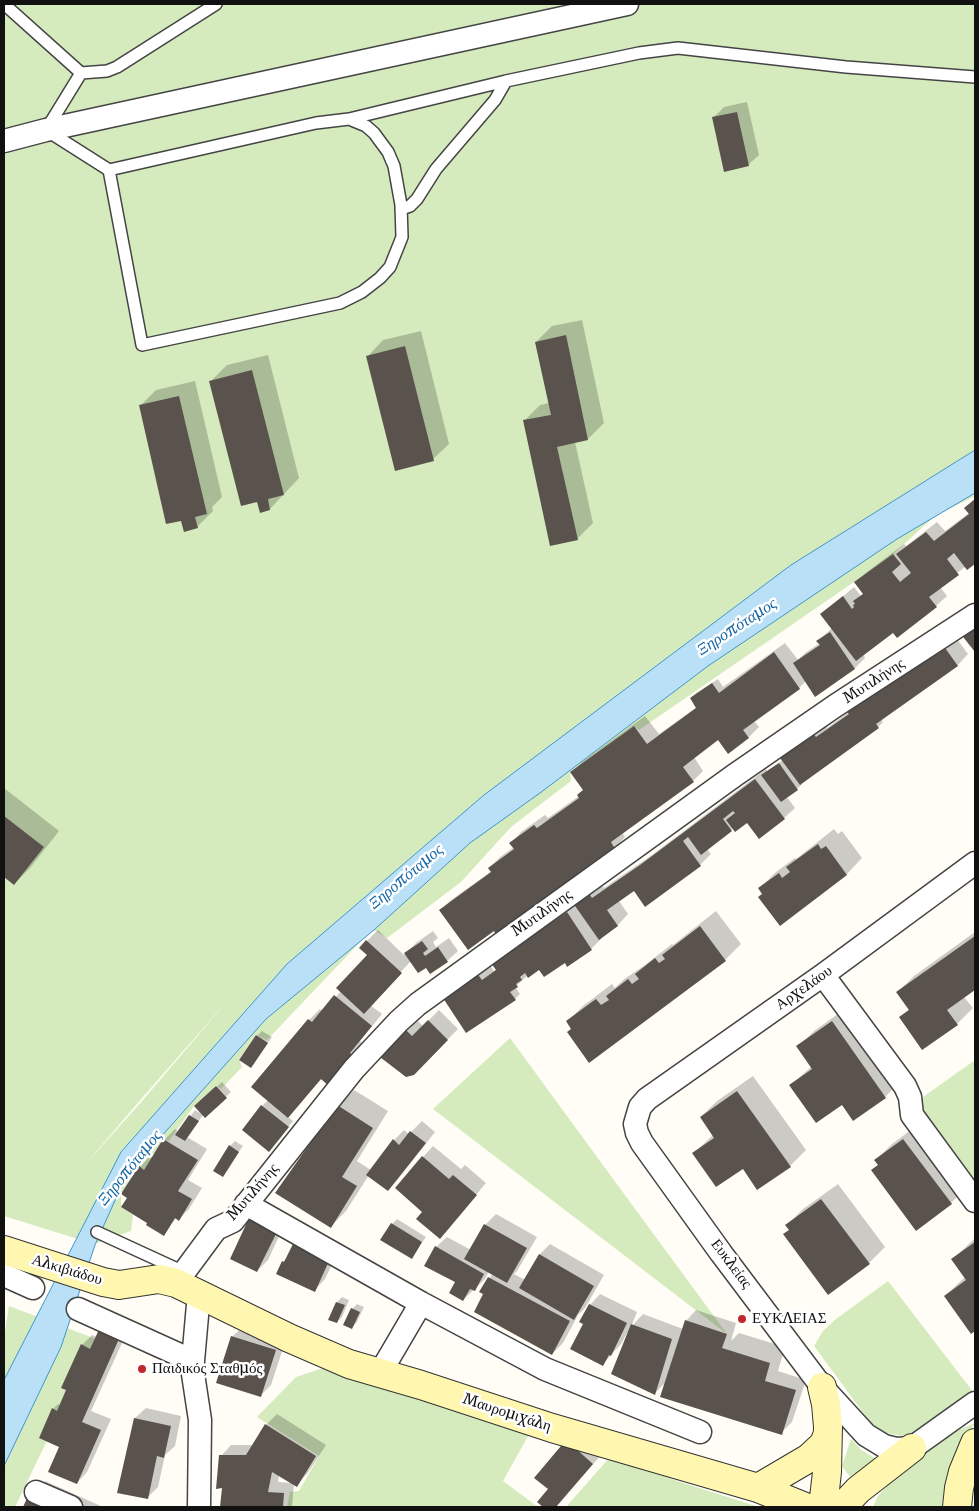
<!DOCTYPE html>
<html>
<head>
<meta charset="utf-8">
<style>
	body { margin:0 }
	#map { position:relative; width:979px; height:1511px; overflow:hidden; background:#fffdf5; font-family:Merriweather,serif }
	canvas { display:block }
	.frame { position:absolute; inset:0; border:5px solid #111; pointer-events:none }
</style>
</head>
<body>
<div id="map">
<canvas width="979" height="1511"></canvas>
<div class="frame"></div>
</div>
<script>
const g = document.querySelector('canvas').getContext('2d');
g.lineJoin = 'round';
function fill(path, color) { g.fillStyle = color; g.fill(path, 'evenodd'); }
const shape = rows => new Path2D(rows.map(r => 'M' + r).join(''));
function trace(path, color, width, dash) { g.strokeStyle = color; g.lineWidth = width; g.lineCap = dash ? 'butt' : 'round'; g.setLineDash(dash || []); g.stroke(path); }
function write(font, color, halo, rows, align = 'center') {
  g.font = font + ' Merriweather,serif'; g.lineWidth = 5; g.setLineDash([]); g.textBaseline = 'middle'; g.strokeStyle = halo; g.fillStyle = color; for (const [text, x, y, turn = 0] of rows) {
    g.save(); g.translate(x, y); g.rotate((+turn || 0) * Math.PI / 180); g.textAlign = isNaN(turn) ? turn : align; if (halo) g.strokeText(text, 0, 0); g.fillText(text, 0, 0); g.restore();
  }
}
const green = shape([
	[4,4,975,4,975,496,935,516,893,554,854,582,639,730,634,726,570,772,571,781,511,827,461,882,387,938,374,930,364,938,267,1040,256,1035,239,1059,242,1067,221,1089,216,1086,194,1106,168,1142,163,1139,144,1170,138,1166,121,1195,121,1207,133,1215,131,1231,94,1244,4,1216],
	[228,1000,143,1100,83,1167,142,1098],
	[510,1038,608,1172,727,1334,433,1109],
	[975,1060,975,1187,916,1102],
	[888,1281,974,1393,920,1429,911,1434,902,1436,881,1432,873,1426,814,1346,823,1331,836,1319],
	[9,1306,96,1339,15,1507,4,1507,4,1338],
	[341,1362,532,1429,503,1481,538,1507,287,1507,290,1492,299,1491,319,1456,257,1417,296,1377],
	[975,1423,958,1448,948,1471,944,1493,944,1507,873,1507,878,1496,897,1475,954,1432],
	[851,1439,860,1449,876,1459,850,1477,842,1466],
	[610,1457,680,1482,759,1507,566,1507]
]);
const water = shape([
	[975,450,975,493,897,539,708,666,540,793,470,843,374,930,266,1019,126,1176,95,1245,61,1347,4,1466,4,1380,121,1152,287,964,484,795,791,565,975,450]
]);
const shadow = shape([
	[747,102,759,155,748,165,713,118,724,107],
	[582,320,604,423,588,439,575,442,593,523,577,539,524,421,540,405,549,403,536,342,552,326],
	[421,331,449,444,433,459,368,356,383,340],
	[268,355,299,478,270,509,258,501,211,381,227,365],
	[195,381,222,497,212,507,213,511,197,527,140,406,156,390],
	[975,498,975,562,967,568,966,566,940,587,947,596,936,606,893,631,863,654,865,658,855,668,806,681,799,688,754,721,759,727,748,738,719,739,694,757,703,771,693,781,622,832,625,837,615,848,497,933,494,929,441,910,451,900,492,871,489,868,500,857,514,847,511,843,521,832,545,815,548,818,579,796,584,789,572,773,582,762,645,716,659,734,697,707,691,698,696,693,718,679,723,687,785,643,798,660,805,653,820,643,818,641,832,628,822,614,854,587,861,596,864,593,856,582,867,572,904,544,906,546,937,522,945,531,969,513,966,508],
	[954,635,968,654,958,665,881,719,883,722,878,727,801,782,802,784,797,789,787,797,795,808,784,818,748,821,733,828,707,849,711,854,700,865,645,905,635,890,619,901,628,914,618,925,601,937,602,938,591,949,568,965,565,961,540,969,528,975,515,987,520,994,515,999,442,995,487,962,494,971,497,969,503,953,576,904,599,883,604,888,652,855,766,769,767,771,783,760,782,758,821,719,827,728,849,712,865,697,867,699,874,693],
	[4,788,59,831,30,868,14,884,4,875],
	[834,829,838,834,842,831,862,858,847,874,780,924,760,888,776,872,795,858,796,859],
	[716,911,741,944,725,960,572,1028,567,1022,583,1006,612,984,615,988,623,980,645,965,672,944,673,945],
	[378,930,404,955,416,943,433,931,438,938,433,942,436,947,449,938,458,951,447,961,426,966,411,961,370,1005,382,1014,360,1041,364,1045,340,1074,322,1078,288,1117,293,1121,274,1145,262,1106,268,1100,253,1087,309,1020,320,1009,323,1012,341,991,369,955,361,947],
	[975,932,975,989,964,997,973,1008,957,1024,901,1017,910,1008,898,992,914,976],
	[849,1006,901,1081,885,1097,853,1120,842,1104,791,1085,812,1066,798,1047,814,1031],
	[439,1010,458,1029,413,1074,378,1054,413,1016,423,1026],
	[262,1031,272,1037,251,1066,257,1036],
	[753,1076,806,1150,790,1166,743,1167,694,1153,714,1134,701,1117,717,1101],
	[222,1082,231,1092,205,1117,196,1106],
	[354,1090,388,1111,357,1161,371,1170,394,1140,404,1130,409,1134,422,1121,435,1132,398,1179,388,1190,369,1175,346,1211,331,1226,338,1106],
	[195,1110,203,1115,187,1137,207,1149,188,1180,202,1188,189,1209,179,1219,176,1218,163,1235,152,1219,128,1198,140,1167,150,1156,153,1158,164,1140,175,1129,179,1132],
	[919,1124,967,1187,951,1203,872,1170,879,1164,876,1160,892,1144],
	[235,1141,243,1146,222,1175,230,1146],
	[433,1146,461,1169,465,1165,486,1183,450,1226,424,1211,423,1157],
	[838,1184,885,1247,869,1263,790,1229,787,1225,803,1209],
	[260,1208,286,1221,268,1260,257,1271],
	[496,1214,537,1237,517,1271,514,1274,525,1280,540,1254,550,1244,604,1275,585,1308,578,1315,563,1343,552,1354,481,1292,493,1273,489,1271,485,1279,463,1300,457,1282,436,1247,447,1237,471,1250,485,1225],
	[397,1219,426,1237,412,1257,392,1224],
	[304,1234,339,1250,325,1279,315,1290,283,1262,288,1257,294,1244],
	[975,1238,975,1330,971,1333,945,1296,965,1277,953,1259],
	[600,1294,637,1312,631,1327,643,1314,683,1329,686,1321,696,1310,736,1323,731,1341,739,1333,785,1347,778,1371,806,1380,792,1422,781,1433,667,1381,655,1393,629,1333,627,1333,621,1344,603,1364,584,1323,590,1305],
	[342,1297,349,1300,342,1317,337,1322,330,1319,337,1302],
	[357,1304,364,1307,357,1322,352,1327,345,1324,352,1309],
	[104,1322,123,1341,91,1411,111,1419,87,1472,77,1483,53,1409,58,1404,61,1405,82,1345,92,1335,97,1337],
	[243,1326,286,1339,271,1385,261,1395,232,1337],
	[146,1408,181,1416,175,1446,165,1455,158,1487,147,1498,135,1418],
	[277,1414,326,1445,307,1474,296,1485,294,1483,292,1507,221,1507,223,1487,221,1456,231,1445,253,1445,266,1425],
	[279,1475,292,1483,278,1482],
	[567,1441,603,1453,555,1507,545,1507,539,1502,549,1489],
	[45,1481,103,1507,24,1507,29,1497]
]);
const building = shape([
	[737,112,749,166,724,172,712,117],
	[566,335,588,440,557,447,578,540,550,546,523,420,551,415,535,342],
	[405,346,434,461,395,471,366,356],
	[252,370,284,495,268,499,270,510,260,513,257,502,241,506,209,381],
	[179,396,207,514,195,517,198,528,184,532,181,521,166,524,139,405],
	[975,499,975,564,967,570,954,553,947,559,959,575,929,597,937,607,897,638,893,633,856,661,820,614,843,596,852,609,854,607,853,605,855,604,853,601,863,594,854,582,893,554,901,564,892,572,900,582,911,573,896,554,926,532,934,541,969,514,964,508],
	[975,621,975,652,960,633],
	[830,632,855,669,815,697,793,663,820,645,816,641],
	[943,645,958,666,876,724,879,728,800,785,780,758,796,747,792,742,810,729,816,737,849,714,846,711,860,701,861,703],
	[774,652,800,689,743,730,749,738,728,754,718,740,683,767,694,782,611,842,615,849,496,935,494,931,468,950,439,910,491,872,488,868,514,849,509,843,534,825,537,828,579,798,577,795,583,790,570,772,634,726,647,744,696,708,690,698,712,683,719,693],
	[779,763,798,790,781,802,761,775],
	[755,779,785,819,759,839,747,823,735,832,726,820,735,813,733,811,723,819,732,831,701,855,688,837,683,841,701,866,645,907,634,891,607,910,618,926,599,940,573,903,588,892,592,898,640,865],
	[4,816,44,847,14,885,4,877],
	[818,844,821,849,826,846,847,875,780,926,758,897,762,894,758,888,779,873,782,878,790,872,786,867],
	[567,912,592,950,567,967,565,963,544,977,539,970,528,978,525,973,520,977,522,980,516,984,518,987,510,992,516,1000,466,1033,441,995,476,972,482,980,496,970,491,963],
	[700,926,726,961,589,1063,567,1032,571,1029,566,1021,596,999,601,1005,609,1000,606,996,628,979,632,984,639,979,635,974,655,958,659,963,665,959,662,955],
	[975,936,975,990,947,1010,958,1025,922,1050,899,1017,909,1010,896,992],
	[366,940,402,973,364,1014,336,988,367,955,359,948],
	[422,941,428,949,423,953,425,956,438,947,448,962,430,974,426,968,418,973,404,953],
	[334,995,372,1026,350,1053,354,1056,330,1087,321,1079,288,1118,251,1087,308,1019,312,1022],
	[428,1020,448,1040,414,1075,406,1077,376,1054,401,1025,412,1036],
	[832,1021,886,1098,853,1121,842,1105,816,1123,789,1085,812,1069,796,1046],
	[256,1035,268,1043,251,1068,239,1060],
	[216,1086,227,1098,205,1118,194,1106],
	[737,1091,791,1167,757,1190,743,1169,716,1187,692,1153,714,1138,700,1117],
	[261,1105,289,1127,269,1152,242,1130],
	[337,1105,373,1128,342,1177,357,1186,331,1228,275,1193],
	[189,1115,199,1121,185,1141,175,1135],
	[410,1131,426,1143,388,1191,366,1175,393,1139,399,1145],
	[163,1139,198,1160,178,1191,192,1199,179,1221,175,1218,164,1236,146,1225,147,1223,121,1207,127,1198,121,1194,139,1166,144,1170],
	[903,1139,952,1204,916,1231,871,1170,878,1165,874,1160],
	[229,1145,239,1152,223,1177,213,1171],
	[422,1156,449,1179,453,1175,477,1195,440,1239,416,1219,422,1212,395,1188],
	[821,1199,870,1264,828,1295,783,1234,789,1230,785,1225],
	[249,1218,277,1232,257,1272,230,1259],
	[391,1223,422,1242,412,1259,380,1240],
	[484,1224,527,1248,507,1283,464,1259],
	[975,1242,975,1331,971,1334,944,1296,966,1280,951,1259],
	[293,1244,329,1261,315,1292,276,1274,282,1261,284,1262],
	[435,1246,484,1274,475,1291,470,1289,463,1301,449,1293,455,1282,424,1266],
	[539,1254,594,1286,574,1320,519,1288],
	[488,1277,570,1321,552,1355,474,1312,483,1294,479,1292],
	[336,1302,345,1305,337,1323,328,1320],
	[589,1304,627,1323,611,1356,609,1355,603,1366,570,1349,583,1324,579,1322],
	[351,1308,360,1312,352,1329,343,1325],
	[685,1320,727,1334,722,1348,770,1363,765,1381,796,1390,782,1435,660,1397],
	[103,1321,123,1330,82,1422,101,1430,77,1484,48,1472,59,1447,39,1438,52,1408,57,1411,66,1390,61,1388,81,1344,90,1349],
	[631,1324,672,1339,655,1395,611,1374],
	[231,1336,276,1350,261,1397,216,1383],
	[134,1418,171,1426,164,1458,157,1456,148,1499,117,1493],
	[265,1424,316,1456,297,1487,272,1472,268,1492,284,1493,283,1507,220,1507,222,1488,216,1489,219,1455,246,1455],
	[566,1440,593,1464,556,1507,543,1507,537,1502,548,1489,534,1478],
	[28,1496,52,1507,23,1507]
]);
const lane = shape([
	[4,4,81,73],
	[349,119,506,81],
	[109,170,316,123,349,119,366,126,374,133,388,152,394,166,401,205,402,237,390,267,380,278,362,292,340,303,142,345,109,170,46,130,81,73,107,71,117,67,216,4],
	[401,209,410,206,417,199,436,169,495,100,506,81,639,53,678,48,846,67,975,77],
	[97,1232,184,1272]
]);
const street = shape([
	[4,141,46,130,627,4],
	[975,863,823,975,647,1099,640,1107,635,1124,637,1133,642,1143,721,1253,822,1387,866,1435,884,1446,896,1449,912,1448,975,1403],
	[823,975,905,1086,910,1097,912,1115,975,1201],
	[246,1204,421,1303,545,1369,700,1432],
	[4,1275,33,1288],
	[176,1283,216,1229,233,1221,354,1069,399,1021,418,1004,735,775,835,706,975,615],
	[199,1293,193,1361,193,1374,200,1420,199,1507],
	[78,1309,193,1361],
	[380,1373,421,1303],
	[36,1492,71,1507]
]);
const secondary = shape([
	[4,1250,103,1282,119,1285,159,1279,176,1283,289,1338,349,1364,421,1385,552,1428,758,1488,805,1507],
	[822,1387,826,1404,828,1427,827,1472,823,1507],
	[758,1488,809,1458,824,1444,827,1436],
	[842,1507,858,1490,912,1448],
	[957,1507,959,1488,963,1472,975,1443]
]);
const markers = [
	[742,1319,5,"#c4262e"],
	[142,1369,5,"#c4262e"]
];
const streetNames = [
	["Μυτιλήνης",874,681,-33],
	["Μυτιλήνης",542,913,-35],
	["Αρχελάου",804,988,-35],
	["Μυτιλήνης",253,1192,-49],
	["Ευκλείας",731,1264,53],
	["Αλκιβιάδου",67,1270,17],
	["Μαυρομιχάλη",507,1413,18]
];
const poiNames = [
	["ΕΥΚΛΕΙΑΣ",752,1319],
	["Παιδικός Σταθμός",152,1369]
];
const waterNames = [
	["Ξηροπόταμος",737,627,-33],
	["Ξηροπόταμος",406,877,-40],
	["Ξηροπόταμος",130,1168,-51]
];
fill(green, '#d5ebbd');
fill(water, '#b9e0f7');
trace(water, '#3f96cf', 1);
fill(shadow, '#0003');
fill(building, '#5a524d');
trace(lane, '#444', 14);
trace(street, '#444', 25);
trace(secondary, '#333', 30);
trace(lane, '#fff', 11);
trace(street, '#fff', 22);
trace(secondary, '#fff6b0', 28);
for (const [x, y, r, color] of markers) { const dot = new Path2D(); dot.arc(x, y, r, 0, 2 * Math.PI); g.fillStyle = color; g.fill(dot); trace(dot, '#fff', 2); }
write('15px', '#111', '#fff', streetNames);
write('15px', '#111', '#fff', poiNames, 'left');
write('italic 16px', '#1768a6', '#fff', waterNames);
</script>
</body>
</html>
